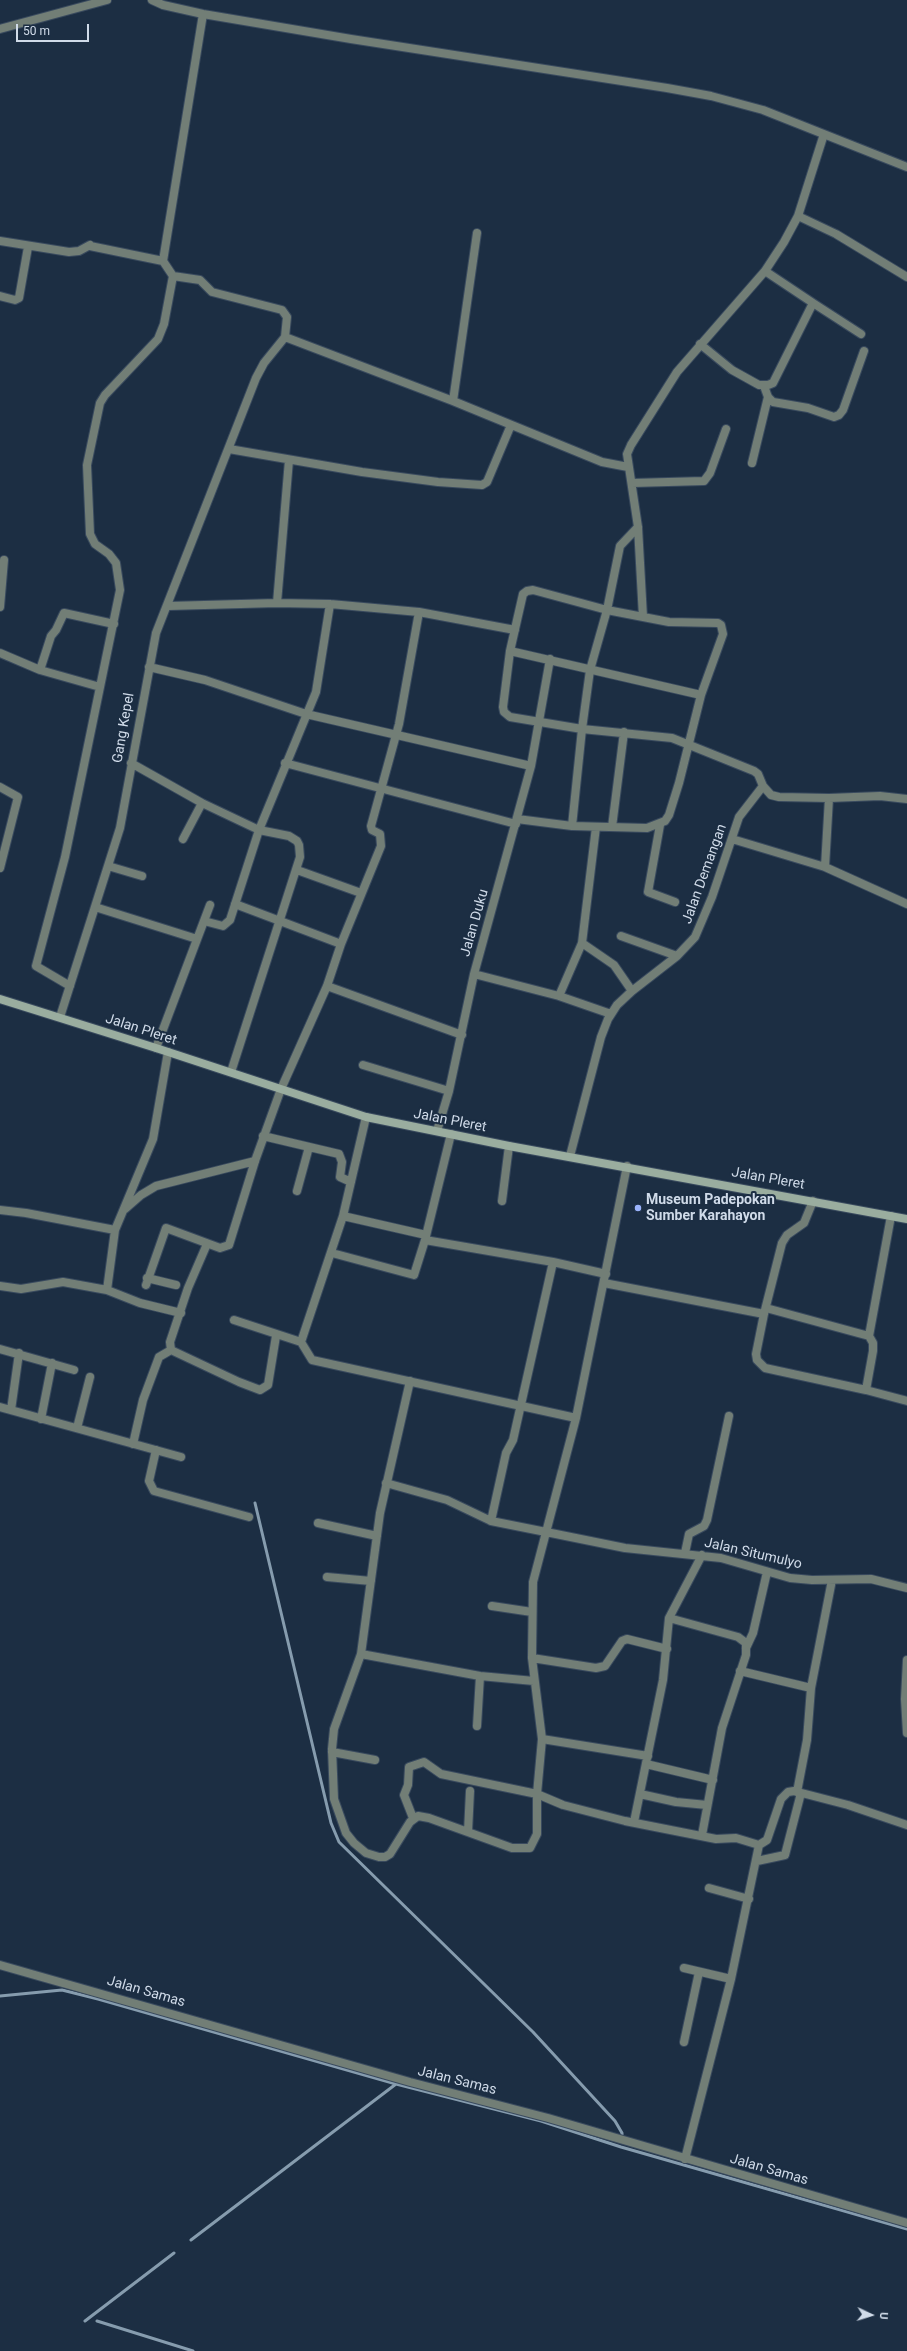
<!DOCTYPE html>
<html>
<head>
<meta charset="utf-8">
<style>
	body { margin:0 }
	#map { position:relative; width:907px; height:2351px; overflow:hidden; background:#1c2e43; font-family:Roboto,sans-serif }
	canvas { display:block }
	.north { position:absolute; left:851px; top:2295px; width:40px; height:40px; -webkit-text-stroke:3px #1c2e43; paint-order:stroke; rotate:94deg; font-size:11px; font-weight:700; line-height:16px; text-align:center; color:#d0dbe9 }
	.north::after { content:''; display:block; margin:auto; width:14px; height:18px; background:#d0dbe9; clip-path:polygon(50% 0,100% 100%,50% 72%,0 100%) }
	.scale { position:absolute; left:16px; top:24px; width:73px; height:18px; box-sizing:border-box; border:2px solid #d0dbe9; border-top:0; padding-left:5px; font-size:12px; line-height:14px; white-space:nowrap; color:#d0dbe9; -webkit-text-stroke:3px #1c2e43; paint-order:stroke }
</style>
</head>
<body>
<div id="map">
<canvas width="907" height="2351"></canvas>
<div class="north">U</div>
<div class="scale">50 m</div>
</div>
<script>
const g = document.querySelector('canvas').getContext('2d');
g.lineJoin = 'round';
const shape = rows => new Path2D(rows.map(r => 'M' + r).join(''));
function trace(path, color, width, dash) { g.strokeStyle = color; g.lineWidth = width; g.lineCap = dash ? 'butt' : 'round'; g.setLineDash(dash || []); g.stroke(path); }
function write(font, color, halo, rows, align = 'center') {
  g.font = font + ' Roboto,sans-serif'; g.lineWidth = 4; g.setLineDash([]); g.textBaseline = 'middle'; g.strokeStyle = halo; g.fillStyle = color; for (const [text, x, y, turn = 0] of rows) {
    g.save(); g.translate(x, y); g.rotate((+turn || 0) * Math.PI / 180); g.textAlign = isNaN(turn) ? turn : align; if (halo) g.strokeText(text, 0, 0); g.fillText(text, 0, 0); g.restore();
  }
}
const stream = shape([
	[255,1503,331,1823,339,1842,533,2032,615,2121,622,2133,622,2138],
	[0,1996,62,1990,98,1999,396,2084,541,2121,621,2147,907,2229],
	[191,2240,396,2084],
	[85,2321,174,2253],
	[97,2321,193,2351]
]);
const minor = shape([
	[152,0,163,5,203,14,351,39,667,88,711,96,763,110,907,167],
	[798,216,836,234,907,277],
	[0,241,69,252,79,251,90,245,90,246,163,261,173,276,200,280,212,292,282,310,287,317,285,337,453,401,602,462,628,467],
	[163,261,203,14],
	[0,296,15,300,19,298,28,247],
	[813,303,861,334],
	[700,344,732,370,759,385,768,385,773,383,813,303,765,271],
	[764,386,768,397,773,402,808,408,834,417,839,415,843,410,864,351],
	[453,401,477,233],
	[229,449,362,472,438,482,482,485,487,482,511,425],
	[752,463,768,397],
	[632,483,704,481,710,473,726,429],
	[638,527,620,546,607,610,533,590,527,591,523,594,510,651,503,707,504,712,510,717,582,729,672,738,754,771,758,774,763,786],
	[277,603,289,460],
	[168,606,277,603,330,604,419,612],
	[0,607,4,560],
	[643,617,638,527,627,454,631,445,677,372,765,271,784,242,798,216,824,134],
	[510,651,701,695],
	[0,653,40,670,100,687],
	[149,667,205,680,306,714,531,766],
	[40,670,51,636,56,630,64,613,114,624],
	[131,763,202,803,259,830,289,836,297,841,299,845,300,857,231,1072],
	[285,763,516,824],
	[0,787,18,797,0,868],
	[517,819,572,826,647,828,665,821,669,815,679,783,701,695,723,634,721,625,718,623,669,622,607,610,590,670,582,729,572,826],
	[660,825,648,892,675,902],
	[612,827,624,732],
	[183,839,202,803],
	[732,839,825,867,907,904],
	[108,866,142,876],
	[825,867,829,798],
	[297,870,361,893],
	[95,907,197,939],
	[204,921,223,926,230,920,259,830,316,692,330,604],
	[621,936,677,956],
	[582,943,614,965,632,991],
	[341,944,381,846,380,834,372,830,371,826,399,724,419,612,515,630],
	[474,974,559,996,611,1014],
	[70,986,36,966,65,857,120,590,116,563,109,554,95,544,90,534,87,465,100,403,105,395,158,339,164,324,173,276],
	[327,986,462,1035],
	[559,996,582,943,596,827],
	[60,1017,120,828,156,633,256,378,264,363,285,337],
	[156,1048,210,905],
	[363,1065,449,1091],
	[437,1131,449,1091,474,974,531,766,550,659],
	[263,1136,339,1154,342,1162,340,1177,351,1182],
	[570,1156,601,1037,608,1019,617,1005,632,991,677,956,695,937,712,897,739,817,763,786,771,795,779,797,829,798,880,796,907,799],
	[297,1191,309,1147],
	[502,1201,509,1146],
	[813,1201,804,1223,787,1235,782,1243,764,1314,756,1354,757,1360,765,1368,866,1390,907,1401],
	[125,1209,141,1195,156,1186,255,1161],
	[0,1210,26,1213,115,1230,107,1290],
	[343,1216,426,1235],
	[115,1230,153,1139,168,1052],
	[425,1240,553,1262,606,1274],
	[207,1244,188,1288,170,1342,171,1350,239,1382,260,1390,268,1385,276,1336],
	[332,1253,414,1275,425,1240,451,1134],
	[147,1278,176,1285],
	[604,1283,764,1314],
	[146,1285,166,1228,220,1248,229,1245,255,1161,281,1089,327,986,341,944,235,904],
	[0,1286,21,1289,63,1282,107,1290,140,1303,181,1313],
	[766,1308,869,1336],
	[234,1320,301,1342,312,1360,576,1418],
	[301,1342,343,1216,366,1117],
	[0,1349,74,1370],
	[410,1381,380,1513,361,1654,334,1729,332,1749,334,1799,346,1833,354,1843,366,1853,379,1857,385,1857,390,1854,410,1822,418,1816,429,1818,512,1848,530,1848,537,1834,537,1794,542,1739,532,1658,533,1582,576,1418,627,1166],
	[866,1390,873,1351,873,1343,869,1336,891,1216],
	[0,1407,181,1457],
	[11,1410,19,1353],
	[41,1419,52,1363],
	[77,1428,90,1377],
	[133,1444,143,1400,159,1357,171,1350],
	[156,1450,149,1481,154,1491,249,1517],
	[386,1483,447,1500,491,1521,546,1532,625,1548,721,1558,790,1578,812,1580,871,1579,907,1588],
	[491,1521,506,1453,513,1440,553,1262],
	[318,1523,377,1536],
	[685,1553,689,1534,704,1526,707,1520,729,1416],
	[327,1577,371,1581],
	[492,1606,532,1612],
	[669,1618,738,1637,746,1643,746,1655,722,1728,702,1835],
	[746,1648,753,1633,767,1572],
	[361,1654,480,1676,534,1681],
	[532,1658,596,1668,605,1666,622,1641,627,1639,667,1649],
	[907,1660,905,1699,907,1733],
	[740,1671,811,1688],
	[477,1726,480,1676],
	[542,1739,648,1756],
	[332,1752,375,1760],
	[646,1764,713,1780],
	[797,1792,807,1740,811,1688,832,1580],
	[640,1794,676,1802,707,1805],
	[413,1818,404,1795,408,1785,409,1767,424,1762,441,1774,537,1794,563,1805,625,1821,716,1839,736,1838,759,1845,767,1840,781,1799,788,1792,794,1791,848,1805,907,1825],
	[634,1822,663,1680,669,1618,702,1555],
	[468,1832,470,1791],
	[757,1861,785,1855,801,1793],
	[709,1888,749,1899],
	[0,1965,410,2082,548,2118,907,2223],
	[684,1968,731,1979],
	[684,2042,699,1972],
	[685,2159,731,1979,759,1845]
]);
const tertiary = shape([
	[0,29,107,0]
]);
const secondary = shape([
	[0,999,156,1048,366,1117,509,1146,907,1219]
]);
const markers = [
	[638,1208,4,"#9bb4fd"]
];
const streetNames = [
	["Gang Kepel",124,728,-80],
	["Jalan Demangan",705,874,-70],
	["Jalan Duku",475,923,-74],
	["Jalan Pleret",141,1030,18],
	["Jalan Pleret",450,1121,11],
	["Jalan Pleret",768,1179,10],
	["Jalan Situmulyo",753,1554,13],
	["Jalan Samas",146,1992,16],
	["Jalan Samas",457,2081,14],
	["Jalan Samas",769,2170,16]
];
const poiNames = [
	["Museum Padepokan",646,1200],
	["Sumber Karahayon",646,1216]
];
trace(stream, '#869cae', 3);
trace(minor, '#394a5e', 10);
trace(tertiary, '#394a5e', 10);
trace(secondary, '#394a5e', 10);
trace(minor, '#727e76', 8);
trace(tertiary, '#727e76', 8);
trace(secondary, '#9aad9f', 8);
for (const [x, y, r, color] of markers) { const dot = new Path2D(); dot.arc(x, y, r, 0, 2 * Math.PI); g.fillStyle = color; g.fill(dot); trace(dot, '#1c2e43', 1.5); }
write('14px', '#d0dbe9', '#1c2e43', streetNames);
write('bold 14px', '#d0dbe9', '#1c2e43', poiNames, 'left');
</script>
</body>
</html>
